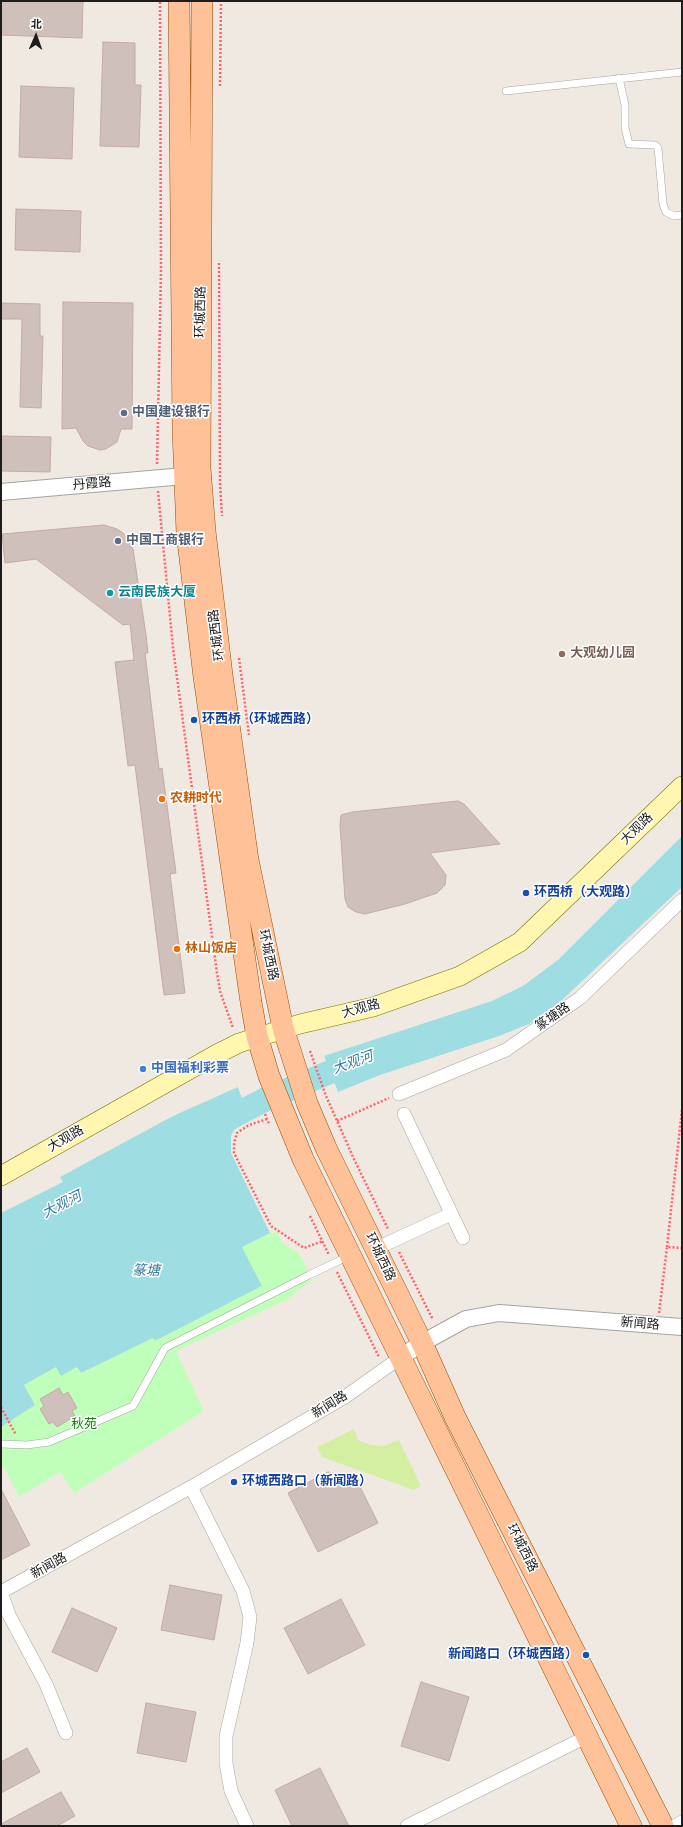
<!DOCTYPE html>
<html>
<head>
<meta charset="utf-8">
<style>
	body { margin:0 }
	#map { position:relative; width:683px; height:1827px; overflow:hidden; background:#f0e9e2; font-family:"Archivo Narrow","Noto Sans SC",sans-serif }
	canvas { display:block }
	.frame { position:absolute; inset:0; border:2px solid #1d1d1d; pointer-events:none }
	.north { position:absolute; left:16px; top:16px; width:40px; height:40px; -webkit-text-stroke:3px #fff; paint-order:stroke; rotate:2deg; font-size:11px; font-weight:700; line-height:16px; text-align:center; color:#1d1d1d }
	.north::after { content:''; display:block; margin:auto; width:14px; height:18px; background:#1d1d1d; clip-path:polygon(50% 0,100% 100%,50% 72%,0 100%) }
</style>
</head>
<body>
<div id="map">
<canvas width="683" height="1827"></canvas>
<div class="frame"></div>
<div class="north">北</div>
</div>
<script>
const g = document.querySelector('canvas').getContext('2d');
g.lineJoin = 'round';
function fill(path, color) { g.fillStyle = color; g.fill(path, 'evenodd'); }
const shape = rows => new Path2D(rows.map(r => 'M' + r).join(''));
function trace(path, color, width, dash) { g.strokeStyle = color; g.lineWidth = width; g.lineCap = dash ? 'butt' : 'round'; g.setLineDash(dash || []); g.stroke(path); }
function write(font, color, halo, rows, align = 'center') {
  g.font = font + ' "Archivo Narrow","Noto Sans SC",sans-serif'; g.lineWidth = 3; g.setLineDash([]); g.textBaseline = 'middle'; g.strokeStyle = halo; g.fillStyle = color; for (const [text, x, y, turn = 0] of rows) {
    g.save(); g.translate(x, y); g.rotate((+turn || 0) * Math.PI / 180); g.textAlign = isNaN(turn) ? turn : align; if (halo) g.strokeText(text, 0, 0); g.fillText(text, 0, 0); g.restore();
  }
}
const grass = shape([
	[354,1429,358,1440,371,1445,384,1446,399,1440,421,1486,414,1490,322,1457,317,1447]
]);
const park = shape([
	[278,1232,282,1243,299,1253,312,1280,286,1300,176,1351,204,1411,74,1493,60,1472,19,1497,4,1467,1,1465,1,1427,35,1405,24,1385,56,1367,77,1366,81,1373,153,1338,156,1341,262,1286,242,1247,270,1233]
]);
const water = shape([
	[682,836,682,887,561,1001,529,1024,499,1036,380,1075,338,1092,324,1056,492,1001,523,986,558,960],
	[238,1087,250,1120,234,1130,231,1136,231,1153,270,1233,242,1247,262,1286,155,1341,153,1338,81,1373,77,1367,61,1376,56,1367,24,1385,35,1405,1,1427,1,1213,63,1182,60,1177,173,1116]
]);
const pier = shape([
	[324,1056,338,1092,336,1093,322,1057],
	[240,1086,252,1120,251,1122,238,1087]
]);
const river = shape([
	[218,1124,266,1099,330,1072,359,1061]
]);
const building = shape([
	[1,1,83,1,82,38,1,35,1,1],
	[103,42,135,43,135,85,141,85,139,147,100,146,103,42],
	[21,86,74,88,72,159,19,157,21,86],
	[16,209,81,211,80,252,15,250,16,209],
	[63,302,133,303,132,429,121,429,117,442,106,449,100,450,88,446,83,441,76,428,62,429,63,302],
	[1,303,40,304,40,336,43,336,41,408,20,407,22,319,1,319,1,303],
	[1,436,51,437,50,472,1,471,1,436],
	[104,525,117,529,123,533,133,549,146,635,148,653,145,653,159,769,162,768,176,873,170,874,185,993,164,995,135,765,128,766,115,662,134,660,130,624,123,625,36,559,5,563,2,534,104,525],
	[458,801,464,804,500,844,430,853,446,875,445,885,437,893,405,904,365,914,356,912,348,907,345,899,340,825,341,815,352,812,458,801],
	[59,1388,63,1395,68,1392,77,1408,72,1411,75,1416,57,1427,53,1422,49,1424,40,1409,44,1406,40,1399,59,1388],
	[328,1472,356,1479,378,1523,318,1552,288,1493,328,1472],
	[1,1489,30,1545,1,1560,1,1489],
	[170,1585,222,1595,214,1640,161,1630,170,1585],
	[341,1599,365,1645,308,1674,284,1628,341,1599],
	[72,1608,117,1628,97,1672,52,1652,72,1608],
	[421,1682,469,1697,449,1761,401,1746,421,1682],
	[146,1703,196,1712,186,1762,137,1753,146,1703],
	[27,1748,40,1772,1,1793,1,1762,27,1748],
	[320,1768,349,1826,292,1826,275,1790,320,1768],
	[61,1792,75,1816,57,1826,1,1826,1,1824,61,1792]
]);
const path = shape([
	[220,86,221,1],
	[219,263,220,485,222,516],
	[157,464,161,272,160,1],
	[158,491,173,648,217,973,220,991,233,1028],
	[239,658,249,735],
	[310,1051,326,1096,354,1159,388,1229],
	[265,1114,269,1124],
	[267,1119,249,1125,237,1133,234,1143,234,1153,271,1226,304,1248,323,1241],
	[337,1121,389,1098],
	[310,1216,329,1255],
	[667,1247,682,1109],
	[399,1252,433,1320],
	[337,1272,379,1357],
	[659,1313,667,1247,682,1248],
	[1,1407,16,1435]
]);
const service = shape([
	[619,78,625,105,625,128,629,144,655,145,658,148,663,204,666,212,674,216,682,215],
	[506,91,682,72],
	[1,1444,27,1445,49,1442,133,1406,165,1348,309,1275,349,1256]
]);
const minor = shape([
	[399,1094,506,1050,580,998,682,900],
	[404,1114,463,1238],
	[375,1249,451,1214],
	[191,1487,243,1591,250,1617,247,1643,226,1736,226,1763,231,1791,247,1826],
	[1,1592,191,1487,345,1397,401,1357],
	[1,1592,9,1615,46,1684,66,1733],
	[407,1826,586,1737],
	[675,1826,682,1822]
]);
const tertiary = shape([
	[1,492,184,476],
	[401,1357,422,1343,466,1319,499,1313,682,1327]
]);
const secondary = shape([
	[1,1176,217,1054,239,1043,300,1024,373,1007,460,976,520,942,682,786]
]);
const primary = shape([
	[179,1,183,430,187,533,204,677,251,1002,257,1036,269,1076,303,1159,631,1826],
	[202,1,200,468,205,531,222,675,248,860,283,1028,307,1103,326,1148,422,1343,455,1417,663,1826]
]);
const markers = [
	[124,413,4,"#5c6f8a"],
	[118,541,4,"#5c6f8a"],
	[110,593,4,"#0f9aa8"],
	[562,654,4,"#8d6e63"],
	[194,720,4,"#1a4fb4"],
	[162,799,4,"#e8710a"],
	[526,893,4,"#1a4fb4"],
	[177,949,4,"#e8710a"],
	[143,1069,4,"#3f7fe0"],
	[234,1482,4,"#1a4fb4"],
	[586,1655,4,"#1a4fb4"]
];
const streetNames = [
	["环城西路",201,312,-89],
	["丹霞路",92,484,-5],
	["环城西路",217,635,-97],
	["大观路",637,829,-44],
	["环城西路",268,955,78],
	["大观路",361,1009,-15],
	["篆塘路",553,1017,-35],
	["大观路",66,1139,-30],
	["环城西路",380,1257,64],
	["新闻路",640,1324,4],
	["新闻路",330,1405,-32],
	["环城西路",522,1548,63],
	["新闻路",49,1566,-29]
];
const serviceNames = [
	["中国建设银行",132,413],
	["中国工商银行",126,541]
];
const cultureNames = [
	["云南民族大厦",118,593]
];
const educationNames = [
	["大观幼儿园",570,654]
];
const transitNames = [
	["环西桥（环城西路）",202,720],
	["环西桥（大观路）",534,893],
	["环城西路口（新闻路）",242,1482],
	["新闻路口（环城西路）",578,1655,"right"]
];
const foodNames = [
	["农耕时代",170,799],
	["林山饭店",185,949]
];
const shopNames = [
	["中国福利彩票",151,1069]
];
const parkNames = [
	["秋苑",84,1425]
];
const waterNames = [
	["大观河",353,1063,-20],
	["大观河",62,1205,-27],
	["篆塘",146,1271]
];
fill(grass, '#d5efa2');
fill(park, '#c0ffba');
fill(water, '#9edee2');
fill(pier, '#f0e9e2');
trace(river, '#9edee2', 24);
fill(building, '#d0c0bb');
trace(building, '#c3aba3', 1);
trace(service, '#a4a4a4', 8);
trace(minor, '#a4a4a4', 14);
trace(tertiary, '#a4a4a4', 18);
trace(secondary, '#787100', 20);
trace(primary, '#964b00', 22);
trace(path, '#ff636e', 2.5, [2, 2]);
trace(service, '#fff', 7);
trace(minor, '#fff', 13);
trace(tertiary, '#fff', 16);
trace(secondary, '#fff6b0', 19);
trace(primary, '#ffc197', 21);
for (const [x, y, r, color] of markers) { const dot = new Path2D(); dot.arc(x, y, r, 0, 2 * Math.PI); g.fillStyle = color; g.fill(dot); trace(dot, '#fff', 1.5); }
write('13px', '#1d1d1d', '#fff', streetNames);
write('bold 13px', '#4e5e75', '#fff', serviceNames, 'left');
write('bold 13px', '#0d838f', '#fff', cultureNames, 'left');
write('bold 13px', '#785e54', '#fff', educationNames, 'left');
write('bold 13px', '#164399', '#fff', transitNames, 'left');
write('bold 13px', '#c56008', '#fff', foodNames, 'left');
write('bold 13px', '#366cbe', '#fff', shopNames, 'left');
write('13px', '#0c8600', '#fff', parkNames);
write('italic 14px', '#397c9d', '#fff', waterNames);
</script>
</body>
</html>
